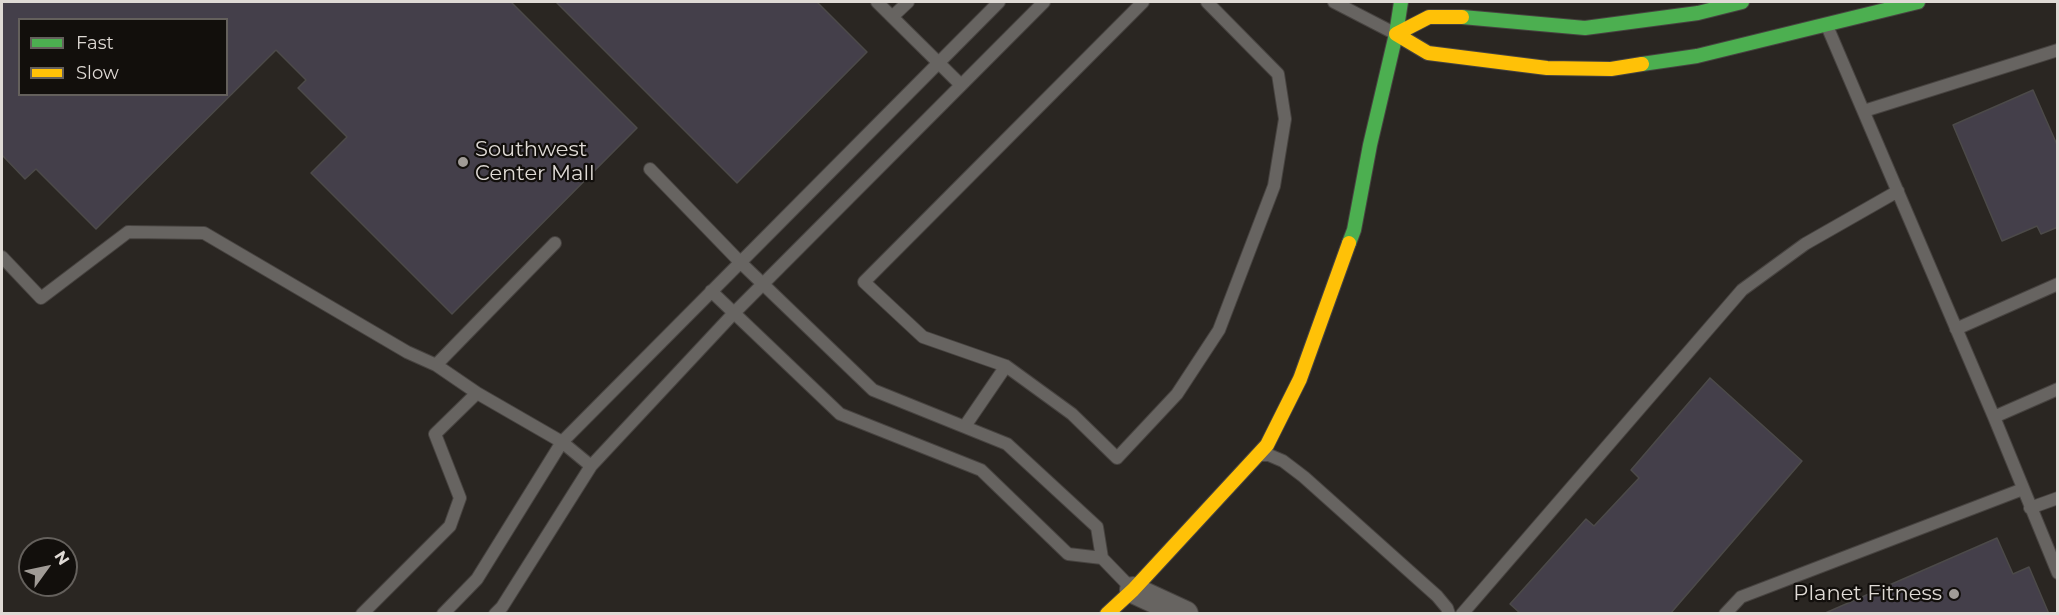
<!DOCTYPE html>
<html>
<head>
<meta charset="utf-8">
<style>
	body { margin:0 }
	#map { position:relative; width:2059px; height:615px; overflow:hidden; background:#2a2622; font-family:Montserrat,sans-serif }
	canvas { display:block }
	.frame { position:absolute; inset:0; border:3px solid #dfdad5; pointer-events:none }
	.legend { position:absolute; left:18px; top:18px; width:210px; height:78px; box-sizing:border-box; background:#120f0c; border:2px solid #64605c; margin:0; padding:8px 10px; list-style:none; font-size:18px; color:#dfdad5 }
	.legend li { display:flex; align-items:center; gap:12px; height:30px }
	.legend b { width:30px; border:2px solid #64605c }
	.north { position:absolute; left:18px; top:537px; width:60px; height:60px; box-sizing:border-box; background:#120f0c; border:2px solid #64605c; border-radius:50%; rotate:57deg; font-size:16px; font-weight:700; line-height:24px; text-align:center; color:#dfdad5 }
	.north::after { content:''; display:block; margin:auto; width:21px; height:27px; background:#a09b96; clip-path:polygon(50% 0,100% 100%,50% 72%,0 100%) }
</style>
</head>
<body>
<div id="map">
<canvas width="2059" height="615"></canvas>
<div class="frame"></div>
<ul class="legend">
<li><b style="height:8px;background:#4caf50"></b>Fast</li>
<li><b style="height:8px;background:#ffc107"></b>Slow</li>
</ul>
<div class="north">N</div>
</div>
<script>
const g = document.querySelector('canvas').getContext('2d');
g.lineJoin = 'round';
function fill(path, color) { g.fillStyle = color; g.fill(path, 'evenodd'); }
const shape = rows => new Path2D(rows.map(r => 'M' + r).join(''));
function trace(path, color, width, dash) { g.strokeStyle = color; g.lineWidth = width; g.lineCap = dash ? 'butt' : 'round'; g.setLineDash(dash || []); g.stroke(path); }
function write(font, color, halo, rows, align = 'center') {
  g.font = font + ' Montserrat,sans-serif'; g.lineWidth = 4.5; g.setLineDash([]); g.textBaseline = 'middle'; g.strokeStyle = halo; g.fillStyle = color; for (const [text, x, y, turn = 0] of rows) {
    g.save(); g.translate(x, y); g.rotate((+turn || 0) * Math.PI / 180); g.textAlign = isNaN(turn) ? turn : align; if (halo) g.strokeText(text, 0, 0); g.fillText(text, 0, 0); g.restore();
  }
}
const building = shape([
	[2,2,511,2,637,128,452,314,311,173,347,137,298,88,306,80,276,50,96,229,36,169,25,179,2,155,2,2],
	[20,20,226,20,226,94,20,94,20,20],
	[556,2,817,2,867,52,737,183,556,2],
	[2033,90,2058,147,2058,227,2041,234,2037,226,2002,241,1953,125,2033,90],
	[1710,378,1802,461,1670,614,1521,614,1510,604,1586,519,1594,526,1639,478,1631,470,1710,378],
	[1997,538,2013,574,2029,567,2049,614,1823,614,1997,538]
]);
const lane = shape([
	[877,2,961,85],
	[1143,2,864,282,923,337,1006,366,1072,414,1117,458,1177,394,1219,330,1274,186,1285,119,1278,74,1207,2],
	[1334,2,1394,33],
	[892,17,908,2],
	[1827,26,1994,417,2058,573],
	[1864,111,2058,50],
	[650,169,740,262,873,390,1007,444,1097,527,1102,558,1132,589],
	[2,257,41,298,128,232,204,233,407,352,436,365,477,393,562,442,591,466],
	[711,291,840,414,981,470,1068,554,1102,558],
	[1956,329,2058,284],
	[436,365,555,243],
	[1994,417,2058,389],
	[965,426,1006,366],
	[1261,455,1269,455,1283,461,1304,477,1437,596,1447,608,1449,614],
	[2030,508,2058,498],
	[362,614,450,526,460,498,435,434,477,393],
	[443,614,477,579,562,442,999,2],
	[495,614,502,607,591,466,733,314,1044,2],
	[1462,614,1742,290,1805,244,1898,191],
	[1725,614,1741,597,2023,489]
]);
const street = shape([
	[1133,590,1185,614]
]);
const fast = shape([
	[1462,17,1585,28,1698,13,1742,2],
	[1642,64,1697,56,1918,2],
	[1349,243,1354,230,1370,145,1396,34,1401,2]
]);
const slow = shape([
	[1462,17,1429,17,1396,34,1428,53,1547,68,1611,69,1642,64],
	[1107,614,1133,590,1267,445,1300,379,1349,243]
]);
const markers = [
	[463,162,6,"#a09b96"],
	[1954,594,6,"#a09b96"]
];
const poiNames = [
	["Southwest",475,150],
	["Center Mall",475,174],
	["Planet Fitness",1942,594,"right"]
];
fill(building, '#443f4a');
trace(building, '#4c4a49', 1.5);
trace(lane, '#474340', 14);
trace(street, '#474340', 28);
trace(fast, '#474340', 16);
trace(slow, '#474340', 16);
trace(lane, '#676461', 12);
trace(street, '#676461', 26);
trace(fast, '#4caf50', 14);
trace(slow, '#ffc107', 14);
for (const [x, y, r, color] of markers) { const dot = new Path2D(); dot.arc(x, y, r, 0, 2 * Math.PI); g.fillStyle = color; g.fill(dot); trace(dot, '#120f0c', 2); }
write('21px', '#dfdad5', '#120f0c', poiNames, 'left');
</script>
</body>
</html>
